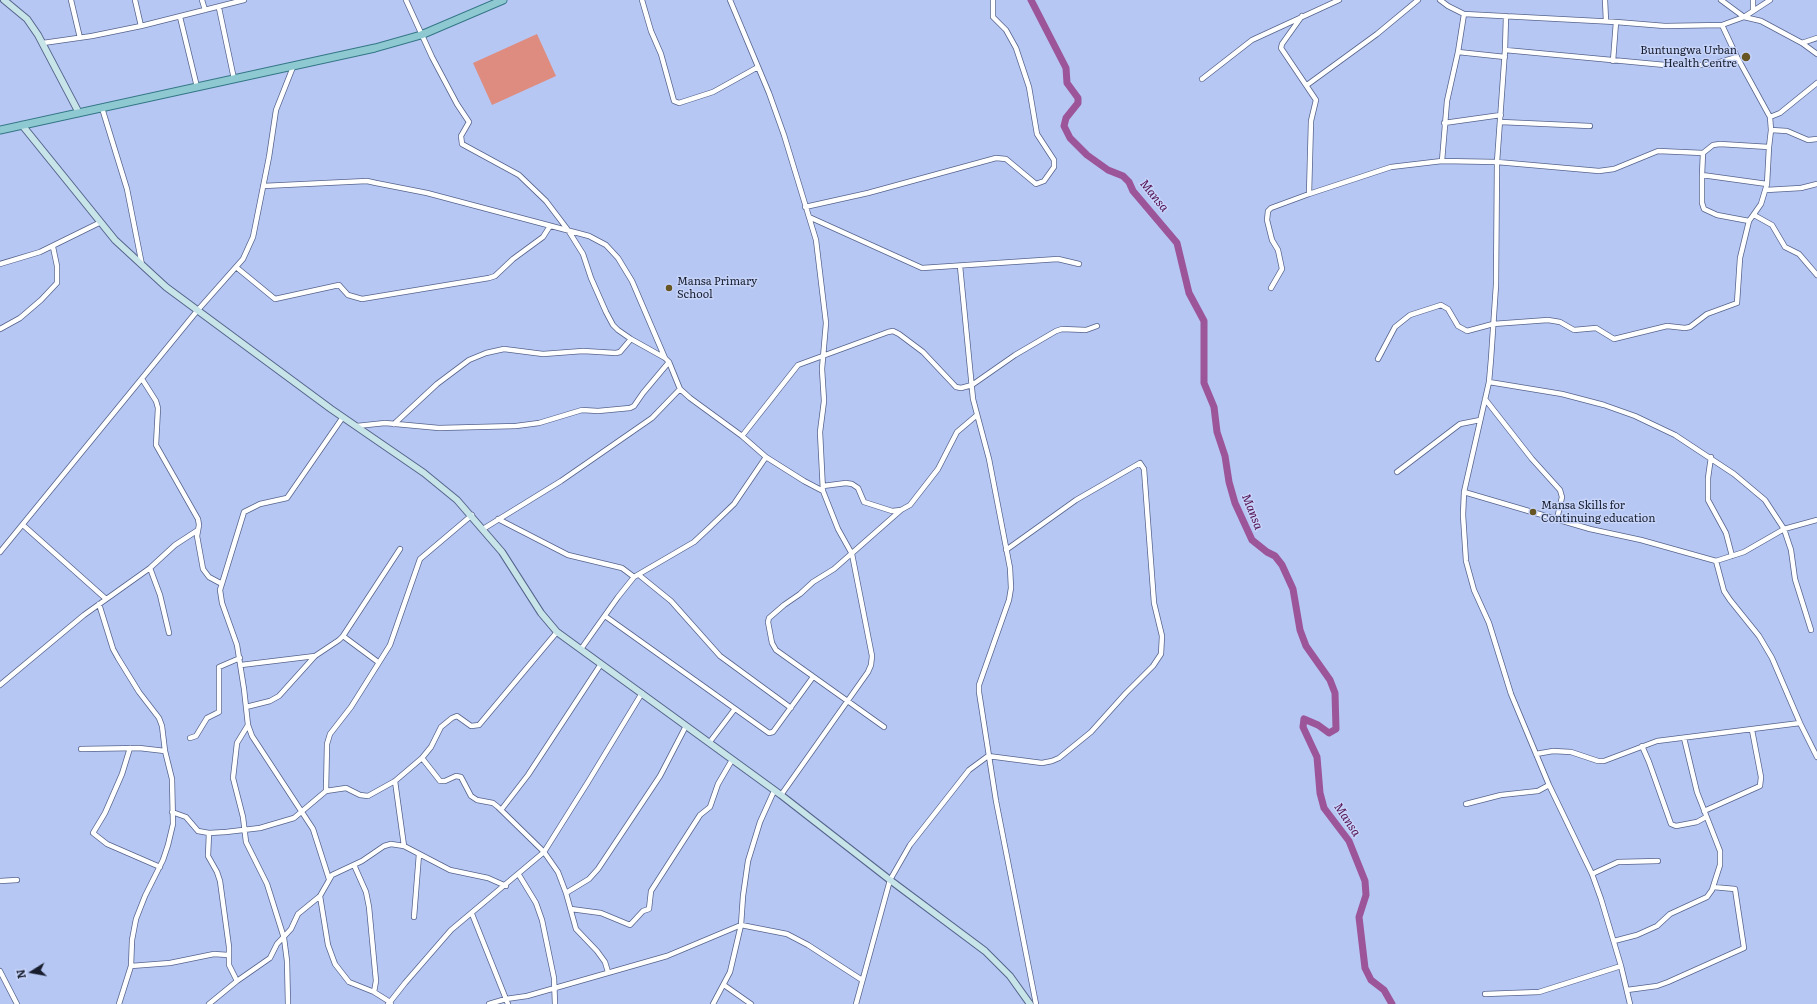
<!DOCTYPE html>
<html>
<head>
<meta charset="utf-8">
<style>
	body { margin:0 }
	#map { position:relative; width:1817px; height:1004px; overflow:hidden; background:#b6c7f4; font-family:Literata,serif }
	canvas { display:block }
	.north { position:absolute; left:12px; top:952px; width:40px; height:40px; -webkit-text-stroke:3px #c7d4f9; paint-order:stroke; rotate:259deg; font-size:11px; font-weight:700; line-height:16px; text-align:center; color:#191e2f }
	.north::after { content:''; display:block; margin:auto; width:14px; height:18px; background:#191e2f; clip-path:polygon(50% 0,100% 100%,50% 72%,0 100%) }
</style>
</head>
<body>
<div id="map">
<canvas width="1817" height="1004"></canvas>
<div class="north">N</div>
</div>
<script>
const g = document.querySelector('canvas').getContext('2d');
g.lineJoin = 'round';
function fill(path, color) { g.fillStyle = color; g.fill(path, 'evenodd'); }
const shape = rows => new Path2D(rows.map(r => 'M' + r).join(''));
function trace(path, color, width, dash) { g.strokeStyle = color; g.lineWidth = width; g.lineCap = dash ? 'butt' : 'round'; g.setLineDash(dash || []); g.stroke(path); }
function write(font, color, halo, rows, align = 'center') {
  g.font = font + ' Literata,serif'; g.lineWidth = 3; g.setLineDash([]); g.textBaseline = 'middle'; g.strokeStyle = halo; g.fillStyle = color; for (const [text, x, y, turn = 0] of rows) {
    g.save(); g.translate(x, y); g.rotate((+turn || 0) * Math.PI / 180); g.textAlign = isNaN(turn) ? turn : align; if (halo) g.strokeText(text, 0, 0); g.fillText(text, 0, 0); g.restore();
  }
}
const green = shape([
	[537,34,556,76,492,105,473,63]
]);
const river = shape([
	[1031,0,1066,68,1067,83,1078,98,1078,103,1066,118,1064,126,1070,138,1087,155,1108,170,1123,176,1129,182,1133,191,1177,243,1189,293,1204,321,1204,383,1214,407,1217,432,1225,456,1229,482,1235,503,1252,540,1267,552,1275,556,1282,565,1293,589,1300,630,1306,646,1330,680,1335,693,1336,729,1329,733,1318,725,1304,719,1303,727,1317,757,1320,793,1324,808,1349,841,1365,881,1366,895,1359,917,1365,968,1371,980,1384,990,1392,1004]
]);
const street = shape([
	[71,0,80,38],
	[135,0,141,26],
	[202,0,205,10],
	[406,0,432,57,457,104,469,122,461,136,462,144,519,175,546,201,568,230,583,254,591,278,606,312,613,325,618,330,631,339,665,358,669,362,680,389,690,398,742,436,766,457,804,481,823,491],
	[642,0,651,31,661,54,674,101,679,103,713,92,758,67],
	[730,0,769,93,784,135,816,240,826,323,822,369,824,401,820,432,823,491,838,529,852,554,872,656,871,665,868,672,781,795],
	[1440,0,1448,6,1464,14,1616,22,1665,26,1722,25,1744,17,1770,0],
	[1605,0,1606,21],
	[1721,0,1744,17,1761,21,1802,43,1817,54],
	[219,8,234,79],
	[1753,10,1753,0],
	[1302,16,1282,44,1281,48,1316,100,1311,121,1309,194],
	[1506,16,1505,50,1497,162,1599,171,1614,169,1658,151,1703,153,1713,145,1720,144,1769,147,1771,130,1770,117,1737,57,1722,25],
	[180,17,197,87],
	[43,43,92,36,141,26,244,0],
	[1802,43,1817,38],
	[1505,50,1665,65,1710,65,1737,57],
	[1458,52,1505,57],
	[1613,61,1616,22],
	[1202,79,1252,40,1339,0],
	[1307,85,1377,34,1418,0],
	[102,108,127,189,142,265],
	[1770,117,1780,113,1817,83],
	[1501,122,1590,126],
	[1444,123,1501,115],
	[1771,130,1787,131,1808,140,1817,139],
	[1703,153,1702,175,1767,184,1769,147],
	[1442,161,1447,101,1458,52,1464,14],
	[1702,175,1702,203,1704,209,1717,215,1749,221,1761,204,1767,184],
	[263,186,367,181,376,183,427,193,589,236,606,245,618,258,632,281,665,358],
	[1766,190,1801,188,1817,184],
	[805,207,868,193,996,158,1006,159,1036,184,1044,181,1054,167,1054,160,1037,134,1029,87,1016,48,1006,30,993,17,993,0],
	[1754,215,1772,225,1785,247,1799,254,1817,275],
	[809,217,922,268,1058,259,1079,264],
	[0,264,40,252,101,222],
	[960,266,973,399,989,459,1010,568,1011,588,1009,600,979,685,979,692,996,801,1036,1004],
	[236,267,275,299,339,285,348,295,362,299,489,278,495,276,513,259,543,237,550,226],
	[1271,288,1282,269,1278,250,1272,240,1267,220,1268,211,1271,208,1309,194,1391,167,1442,161,1497,162,1496,285,1491,359,1489,382,1464,492,1463,515,1466,561,1474,590,1489,623,1511,694,1549,785,1592,874,1601,899,1621,966,1630,1004],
	[0,329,20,318,41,300,57,283,57,266,53,247],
	[1378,359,1395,327,1410,315,1441,305,1448,309,1458,326,1467,331,1493,324,1548,320,1560,322,1574,330,1596,328,1614,339,1667,326,1685,328,1690,327,1707,314,1737,303,1740,258,1749,221],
	[142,379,156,401,158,408,156,445,198,519,199,525,197,536,203,569,209,577,222,584],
	[1489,382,1562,394,1604,405,1635,416,1675,435,1734,474,1765,500,1784,529,1791,550,1795,579,1811,630],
	[1485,399,1532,459,1560,490,1562,497,1557,519],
	[394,424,437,384,469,360,486,353,504,349,543,354,583,351,616,353,620,352,631,339],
	[357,426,385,423,439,428,516,426,539,423,582,410,598,411,630,408,634,406,643,393,669,362],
	[742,436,798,365,888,332,893,331,899,334,923,352,956,387,961,388,972,385,1015,355,1056,331,1062,329,1086,330,1097,326],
	[1711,457,1708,478,1708,500,1726,533,1732,556],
	[1397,472,1460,424,1480,420],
	[823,486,846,483,852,484,858,488,864,502,892,511,901,510,910,505,938,469,957,432,977,415],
	[1464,492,1590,529,1641,540,1716,561,1724,591,1730,600,1759,636,1772,658,1800,723,1817,757],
	[498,519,568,555,622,568,634,577],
	[23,525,106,599],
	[483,529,561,481,652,418,680,389],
	[0,552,197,311,243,259,253,237,269,157,276,110,293,67],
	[1716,561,1744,552,1784,529,1817,520],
	[150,568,160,595,169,633],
	[639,575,671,601,720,656,791,708],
	[99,604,113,649,118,658,139,692,159,718,162,726,165,751,172,779,173,824,168,845,163,860,145,896,136,919,132,940,131,966,119,1004],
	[605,616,769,733,773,732,813,677],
	[343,636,400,549],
	[581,649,618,597,634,577,694,542,709,528,734,504,766,457],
	[241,665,315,656],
	[0,685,84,615,150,568,175,545,198,530],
	[246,707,270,701,279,696,315,656,339,640,343,636,378,662],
	[248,725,237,743,233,778,243,817,246,842,267,884,284,938,287,961,288,1004],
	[884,727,776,650,772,643,768,622,769,618,784,605,800,594,813,582,834,569,901,510],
	[190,738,196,736,207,718,219,712,219,667,240,658],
	[709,743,734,710],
	[1642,746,1649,762,1671,824,1676,826,1697,822,1706,817],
	[130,748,122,774,105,813,93,833,107,844,160,867],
	[81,749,139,748,165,751],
	[1536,754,1553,751,1571,752,1598,761,1604,761,1657,741,1800,723],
	[422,758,440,781,445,781,456,776,461,777,471,796,477,800,493,803,498,807,544,852,558,872,566,893,576,929,597,951,605,962,608,972],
	[395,781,404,846],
	[326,791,327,744,330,734,351,707,390,645,420,559,472,515],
	[1466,804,1501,795,1538,791,1549,785],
	[501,810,528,775,601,664],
	[1704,811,1760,786,1761,777,1752,730],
	[172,812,186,817,198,831,209,833,226,832,260,828,294,818,326,791,346,788,360,795,368,796,395,781,422,758,431,747,441,727,452,718,457,716,471,726,479,725,557,632],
	[209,833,208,856,217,872,220,881,229,947,229,965,237,981,270,958,277,944,291,929,298,914,320,896,332,875,362,861,384,846,391,844,404,846,450,870,488,878,506,886],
	[354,865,366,892,369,907,376,981,374,992],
	[1592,874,1618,862,1658,861],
	[519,875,536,903,542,920,554,978,555,1004],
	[329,879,313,829,252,736,248,725,244,689,237,645,222,603,220,590,244,512,260,504,287,498,343,417],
	[0,881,17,880],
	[566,893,589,879,598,869,660,776,686,726],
	[320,896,328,945,335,964,349,982,374,992,390,1002,388,1004],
	[571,909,601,913,630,925,643,911,649,909,651,891,700,815,710,807,718,784,732,760],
	[472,914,508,1004],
	[414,917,419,854],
	[1614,941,1637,935,1657,926,1670,914,1707,897,1712,890,1720,865,1720,851,1697,792,1684,738],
	[131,966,170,963,214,954,228,955],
	[0,971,17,1004],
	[724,985,751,1004],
	[1627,990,1657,986,1668,982,1744,948,1735,889,1713,887],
	[1485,994,1539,992,1621,966],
	[209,1004,237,981],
	[391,1004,390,1002,405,983,451,930,544,852,588,782,642,693],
	[489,1004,506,999,527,996,667,956,741,925,787,934,808,945,862,980],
	[713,1004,730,972,741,925,743,896,748,861,760,822,774,791],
	[856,1004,890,880,910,845,969,770,988,756,1042,763,1052,761,1059,758,1091,732,1126,693,1153,666,1161,654,1162,636,1154,603,1144,469,1140,463,1076,500,1006,550]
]);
const secondary = shape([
	[4,0,27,19,38,35,79,113],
	[22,125,115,240,166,287,331,409,424,473,457,500,502,552,541,613,557,632,781,795,890,880,985,951,1010,976,1030,1004]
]);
const primary = shape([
	[0,130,375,48,421,35,503,0]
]);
const markers = [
	[1746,57,5,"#675523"],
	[669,288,4,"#675523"],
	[1533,512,4,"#675523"]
];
const poiNames = [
	["Buntungwa Urban",1737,51,"right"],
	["Health Centre",1737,64,"right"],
	["Mansa Primary",677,282],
	["School",677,295],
	["Mansa Skills for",1541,506],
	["Continuing education",1541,519]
];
const waterNames = [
	["Mansa",1154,196,51],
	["Mansa",1252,512,68],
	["Mansa",1347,820,56]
];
fill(green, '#de8c80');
trace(river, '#9c5598', 7);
trace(street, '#56648c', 6);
trace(secondary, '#56648c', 8);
trace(primary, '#347685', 9);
trace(street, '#fff', 4.5);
trace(secondary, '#c7e4e8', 6);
trace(primary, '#8ec9d2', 7);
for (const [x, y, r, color] of markers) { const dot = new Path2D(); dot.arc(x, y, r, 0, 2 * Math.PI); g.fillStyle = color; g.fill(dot); trace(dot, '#c7d4f9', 1.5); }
write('11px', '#191e2f', '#c7d4f9', poiNames, 'left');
write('italic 12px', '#530e51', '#c7d4f9', waterNames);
</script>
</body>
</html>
